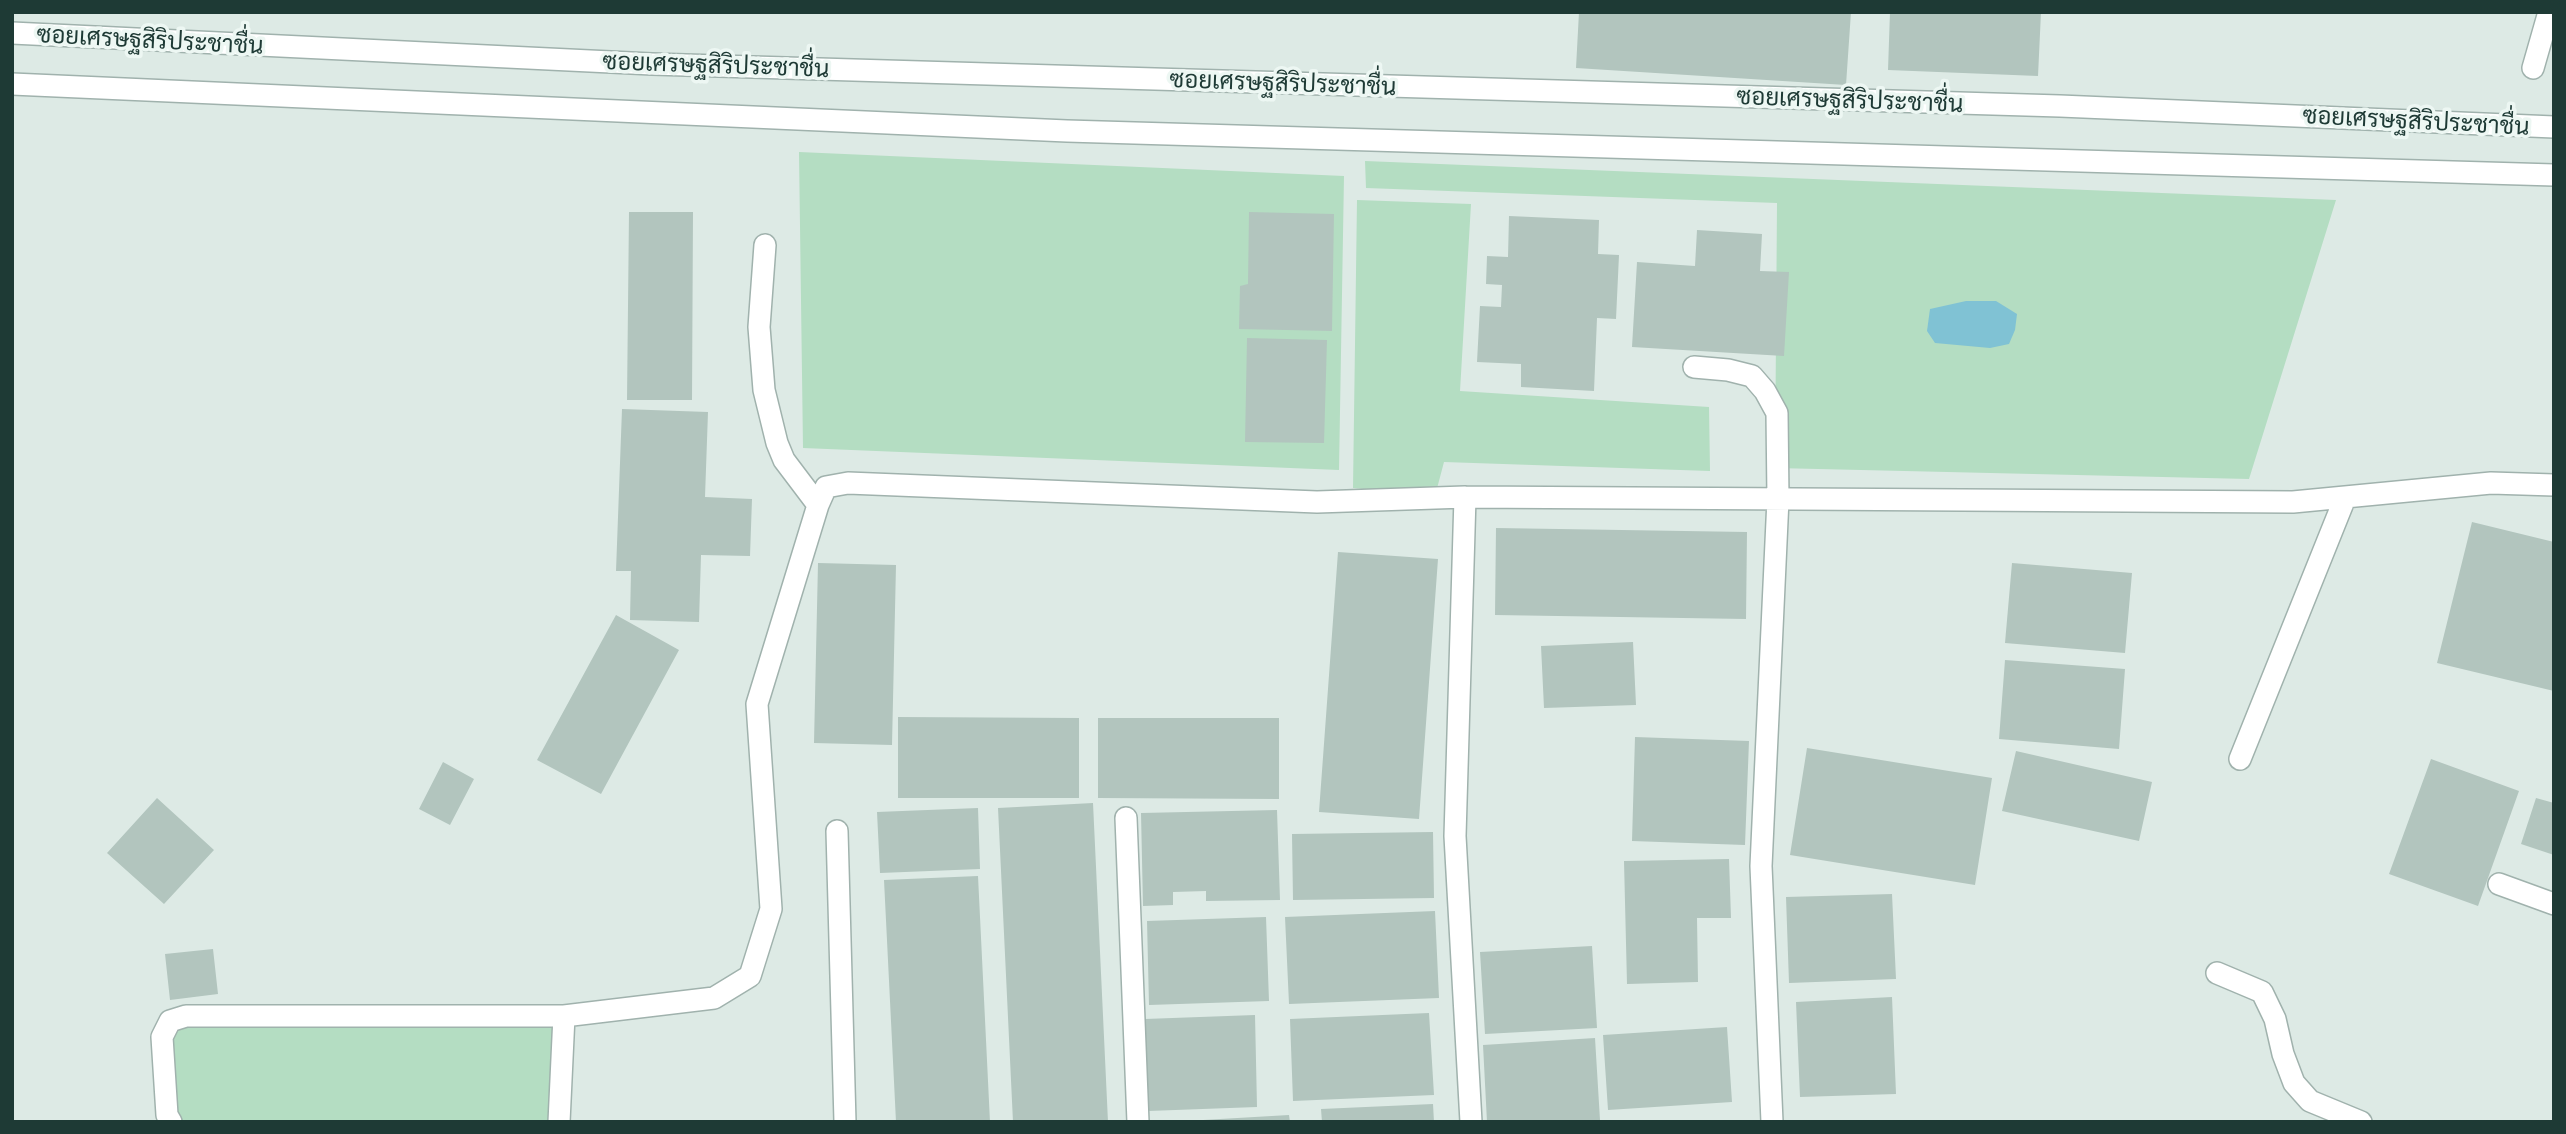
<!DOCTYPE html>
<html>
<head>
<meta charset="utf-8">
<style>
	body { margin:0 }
	#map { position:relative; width:2566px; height:1134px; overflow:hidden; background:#ddeae5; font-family:Ubuntu,sans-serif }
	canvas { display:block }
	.frame { position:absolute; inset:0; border:14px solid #1e3a35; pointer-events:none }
</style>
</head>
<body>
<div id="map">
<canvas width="2566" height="1134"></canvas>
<div class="frame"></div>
</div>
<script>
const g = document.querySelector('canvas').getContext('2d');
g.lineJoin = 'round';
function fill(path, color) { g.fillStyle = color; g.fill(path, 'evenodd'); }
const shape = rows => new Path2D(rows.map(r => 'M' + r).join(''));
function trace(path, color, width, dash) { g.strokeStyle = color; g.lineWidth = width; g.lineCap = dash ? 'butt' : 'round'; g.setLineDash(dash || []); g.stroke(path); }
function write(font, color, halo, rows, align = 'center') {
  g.font = font + ' Ubuntu,Sarabun,sans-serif'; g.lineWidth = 7; g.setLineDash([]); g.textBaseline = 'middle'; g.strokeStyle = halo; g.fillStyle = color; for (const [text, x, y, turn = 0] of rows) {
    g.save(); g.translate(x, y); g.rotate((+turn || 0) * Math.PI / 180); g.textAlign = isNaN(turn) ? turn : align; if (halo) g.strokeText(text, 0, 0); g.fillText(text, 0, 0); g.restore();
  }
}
const green = shape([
	[799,152,1344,176,1339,470,803,448],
	[1365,161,2336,200,2249,479,1775,468,1777,203,1366,188],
	[1357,200,1471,204,1460,391,1709,407,1710,471,1444,462,1435,496,1353,488],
	[559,1020,559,1122,169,1122,166,1023]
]);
const water = shape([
	[1966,301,1996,301,2017,314,2015,330,2009,344,1990,348,1935,343,1927,331,1930,309]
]);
const building = shape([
	[1579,12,1851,12,1846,85,1576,68],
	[1890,12,2041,12,2038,76,1888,70],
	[629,212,693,212,692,400,627,400],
	[1249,212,1334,214,1332,331,1239,329,1240,286,1248,284],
	[1509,216,1599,220,1598,254,1619,255,1616,319,1597,318,1594,391,1521,387,1521,364,1477,362,1480,306,1501,307,1502,285,1486,284,1487,256,1508,257],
	[1697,230,1762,234,1760,271,1789,272,1784,356,1632,347,1637,262,1695,266],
	[1247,338,1327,340,1324,443,1245,442],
	[622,409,708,412,705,497,752,499,750,556,701,555,699,622,630,620,631,571,616,571],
	[2472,522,2554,542,2554,691,2437,663],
	[1496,528,1747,532,1746,619,1495,615],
	[1338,552,1438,559,1419,819,1319,812],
	[818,563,896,565,892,745,814,743],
	[2012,563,2132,573,2125,653,2005,643],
	[616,615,679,650,601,794,537,760],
	[1633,642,1636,705,1544,708,1541,646],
	[2005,660,2125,669,2119,749,1999,739],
	[898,717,1079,718,1079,798,898,798],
	[1098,718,1279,718,1279,799,1098,798],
	[1635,737,1749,741,1745,845,1632,841],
	[1807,748,1992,778,1975,885,1790,855],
	[2016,751,2152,782,2139,841,2002,811],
	[2431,759,2519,791,2478,906,2389,874],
	[443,762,474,779,450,825,419,809],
	[157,798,214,850,164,904,107,853],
	[2536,798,2554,803,2554,855,2521,844],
	[1093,803,1108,1122,1013,1122,998,808],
	[978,808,980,869,880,873,877,812],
	[1277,810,1280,900,1206,901,1206,891,1173,892,1173,905,1143,906,1141,813],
	[1433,832,1434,898,1293,900,1292,834],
	[1729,859,1731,918,1697,918,1698,982,1627,984,1624,861],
	[978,876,990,1122,896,1122,884,880],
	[1892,894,1896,979,1789,983,1786,897],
	[1435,911,1439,998,1289,1004,1285,917],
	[1266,917,1269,1001,1149,1005,1147,921],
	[1592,946,1597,1028,1485,1034,1480,952],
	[213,949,218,994,170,1000,165,954],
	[1892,997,1896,1094,1800,1097,1796,1002],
	[1429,1013,1434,1095,1293,1101,1290,1019],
	[1255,1015,1257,1107,1148,1111,1145,1019],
	[1727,1027,1732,1102,1608,1110,1603,1035],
	[1595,1038,1600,1120,1487,1122,1483,1045],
	[1433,1104,1434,1122,1322,1122,1321,1109],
	[1289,1115,1290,1122,1203,1122,1203,1120]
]);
const minor = shape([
	[12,33,652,64,2060,106,2554,127],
	[2533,68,2549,12],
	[12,84,1067,131,2554,175],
	[765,245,759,327,764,390,777,443,784,460,818,505],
	[1694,367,1728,370,1752,376,1765,391,1777,413,1778,499,1761,866,1772,1122],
	[1465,497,1455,836,1471,1122],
	[2240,759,2345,498],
	[1126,818,1138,1122],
	[837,831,845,1122],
	[2499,884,2554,904],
	[2217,973,2262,992,2275,1019,2283,1054,2294,1083,2310,1101,2361,1122],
	[171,1122,167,1115,162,1037,170,1021,186,1016,564,1016,714,998,750,976,771,909,757,704,818,505,826,487,848,483,1317,502,1465,497,2293,502,2491,483,2554,485],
	[559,1122,564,1016]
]);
const streetNames = [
	["ซอยเศรษฐสิริประชาชื่น",150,40,3],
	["ซอยเศรษฐสิริประชาชื่น",716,65,2],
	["ซอยเศรษฐสิริประชาชื่น",1283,83,2],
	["ซอยเศรษฐสิริประชาชื่น",1850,100,2],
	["ซอยเศรษฐสิริประชาชื่น",2416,121,3]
];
fill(green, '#b4ddc2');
fill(water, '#80c2d4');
fill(building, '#b2c5be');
trace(minor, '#a0b2ad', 24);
trace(minor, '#fff', 21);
write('24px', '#1e3a35', '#edf7f3', streetNames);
</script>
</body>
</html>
